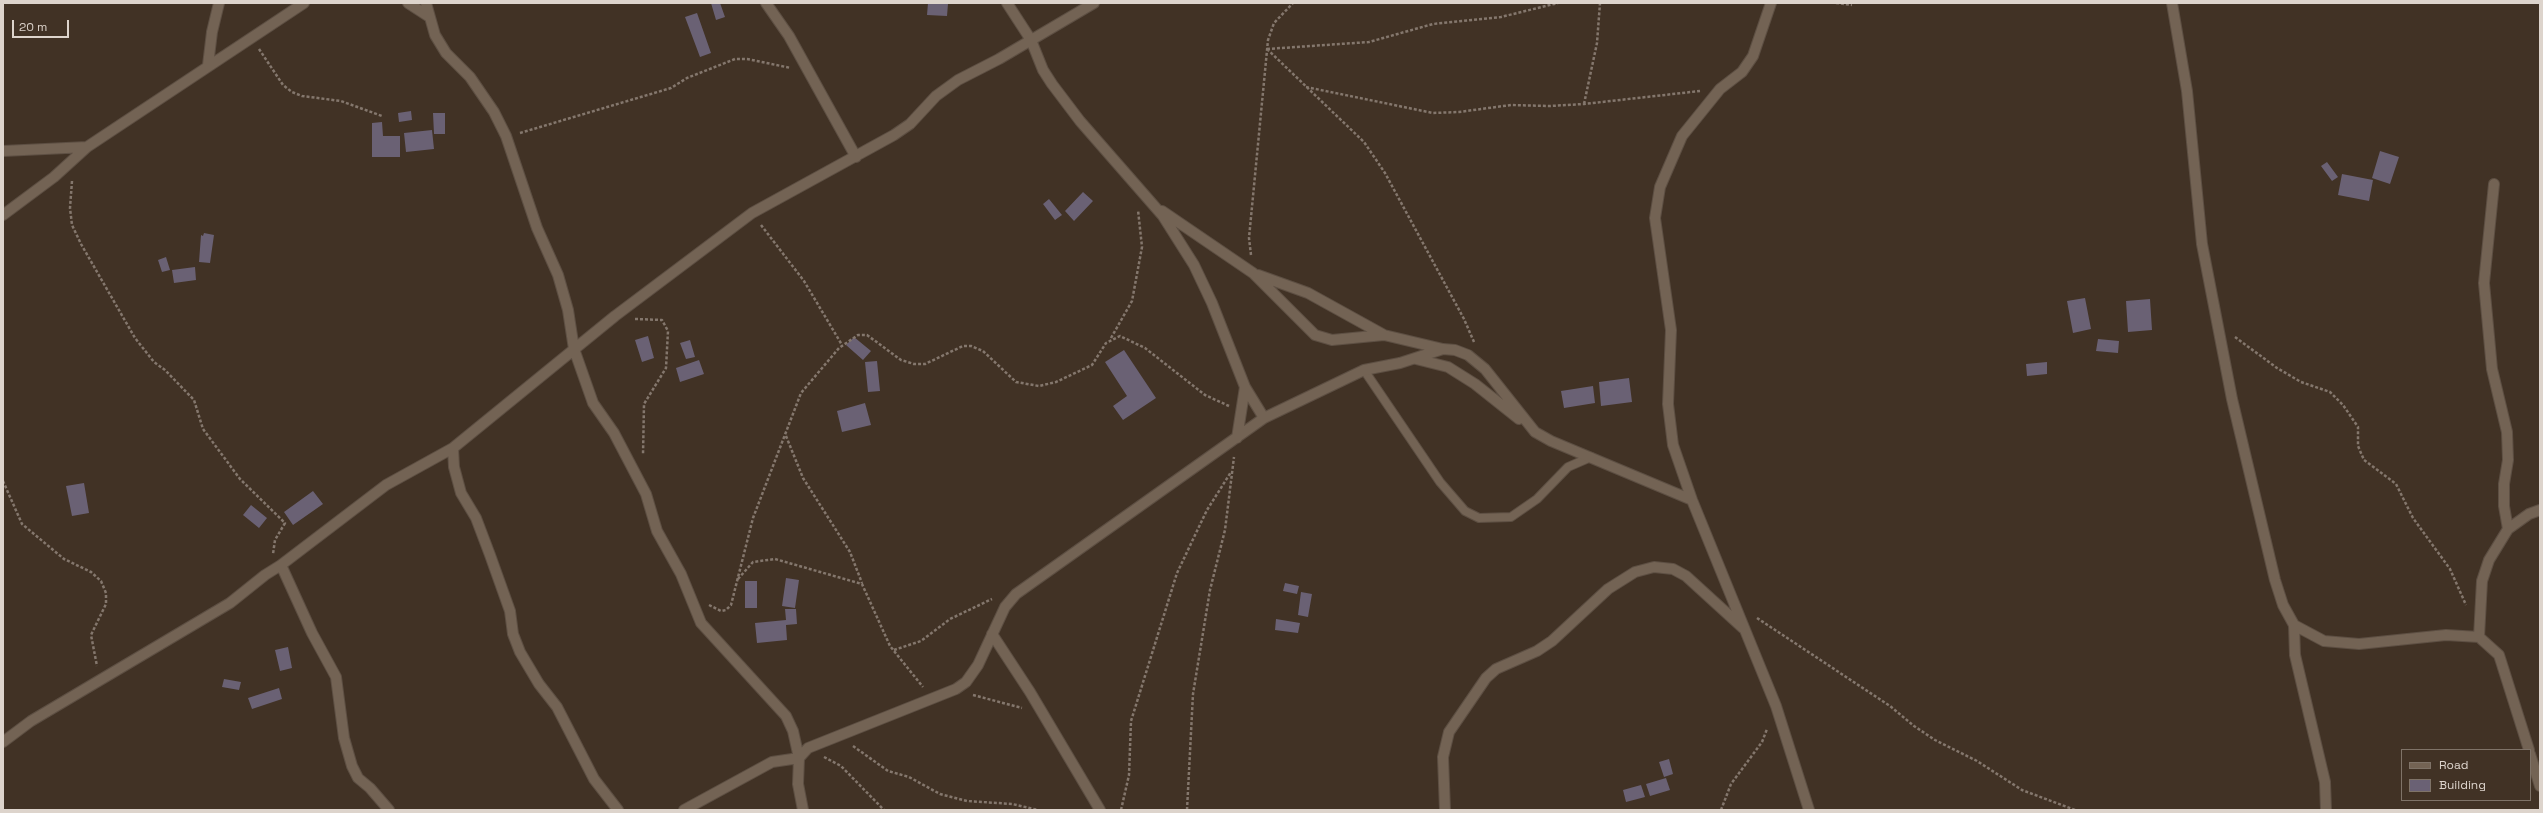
<!DOCTYPE html>
<html>
<head>
<meta charset="utf-8">
<style>
	body { margin:0 }
	#map { position:relative; width:2543px; height:813px; overflow:hidden; background:#413225; font-family:"Space Grotesk",sans-serif }
	canvas { display:block }
	.frame { position:absolute; inset:0; border:4px solid #ddd4cc; pointer-events:none }
	.legend { position:absolute; left:2401px; top:749px; width:130px; height:52px; box-sizing:border-box; background:#413225; border:1px solid #7f7368; margin:0; padding:5px 7px; list-style:none; font-size:12px; color:#ddd4cc }
	.legend li { display:flex; align-items:center; gap:8px; height:20px }
	.legend b { width:20px; border:1px solid #7f7368 }
	.scale { position:absolute; left:12px; top:20px; width:57px; height:18px; box-sizing:border-box; border:2px solid #ddd4cc; border-top:0; padding-left:5px; font-size:12px; line-height:14px; white-space:nowrap; color:#ddd4cc; -webkit-text-stroke:3px #413225; paint-order:stroke }
</style>
</head>
<body>
<div id="map">
<canvas width="2543" height="813"></canvas>
<div class="frame"></div>
<ul class="legend">
<li><b style="height:5px;background:#736354"></b>Road</li>
<li><b style="height:11px;background:#6a6174"></b>Building</li>
</ul>
<div class="scale">20 m</div>
</div>
<script>
const g = document.querySelector('canvas').getContext('2d');
g.lineJoin = 'round';
function fill(path, color) { g.fillStyle = color; g.fill(path, 'evenodd'); }
const shape = rows => new Path2D(rows.map(r => 'M' + r).join(''));
function trace(path, color, width, dash) { g.strokeStyle = color; g.lineWidth = width; g.lineCap = dash ? 'butt' : 'round'; g.setLineDash(dash || []); g.stroke(path); }
const building = shape([
	[711,3,720,3,725,17,716,20],
	[928,3,948,4,947,16,927,15],
	[697,13,711,53,700,57,685,17],
	[411,111,412,120,399,122,398,113],
	[433,113,445,113,445,134,434,134],
	[382,122,383,136,400,136,400,157,372,157,372,123],
	[432,130,434,149,406,152,404,133],
	[2380,151,2399,157,2390,184,2372,178],
	[2327,162,2338,177,2332,181,2321,166],
	[2342,174,2373,180,2369,201,2338,195],
	[1083,192,1093,201,1074,221,1065,211],
	[1049,199,1062,215,1055,220,1043,204],
	[204,233,214,235,210,263,199,262,201,235,203,236],
	[166,257,170,270,162,272,158,260],
	[195,267,196,280,174,283,172,270],
	[2085,298,2091,329,2073,333,2067,301],
	[2150,299,2152,330,2128,332,2126,301],
	[648,336,654,358,642,362,635,340],
	[854,337,871,351,863,360,846,345],
	[2098,339,2119,341,2118,353,2096,351],
	[690,340,695,357,686,359,680,343],
	[1124,350,1156,398,1123,420,1113,406,1127,396,1105,362],
	[699,360,704,374,680,382,676,368],
	[877,361,880,391,868,392,865,362],
	[2047,362,2047,374,2027,376,2026,364],
	[1629,378,1632,402,1601,406,1599,382],
	[1593,386,1595,403,1564,408,1561,391],
	[865,403,871,425,842,432,837,411],
	[84,483,89,513,72,516,66,486],
	[313,491,323,504,293,525,284,512],
	[251,505,267,518,259,528,243,515],
	[786,578,799,580,795,608,782,606],
	[745,581,757,581,757,608,745,608],
	[1285,583,1299,586,1297,594,1283,591],
	[1301,592,1312,594,1308,617,1298,615],
	[785,609,796,609,797,624,786,625,787,640,757,643,755,623,786,620],
	[1276,619,1300,623,1298,633,1275,630],
	[288,647,292,668,280,671,275,650],
	[224,679,241,682,239,690,222,687],
	[279,688,282,699,252,709,248,698],
	[1669,759,1673,774,1664,777,1659,762],
	[1666,778,1670,790,1650,796,1646,784],
	[1641,785,1645,797,1626,802,1623,790]
]);
const path = shape([
	[1836,3,1852,5],
	[259,49,283,85,292,92,302,96,341,101,382,116],
	[1267,49,1364,142,1385,173,1464,319,1474,342],
	[1267,49,1369,42,1433,24,1501,17,1558,3],
	[1306,87,1433,113,1459,112,1511,105,1550,106,1584,104,1700,91],
	[1584,104,1597,43,1600,3],
	[520,133,671,88,687,78,735,59,747,59,791,68],
	[72,181,70,208,72,225,81,244,135,338,154,362,165,370,194,400,203,429,240,479,285,523,275,540,273,554],
	[761,225,804,281,842,345],
	[1251,255,1249,238,1268,40,1274,23,1293,3],
	[635,319,662,320,668,331,666,368,644,404,643,455],
	[2235,337,2277,368,2301,382,2330,392,2343,405,2358,427,2358,446,2364,460,2396,484,2413,518,2450,569,2466,605],
	[1111,338,1132,301,1142,247,1138,210],
	[786,436,803,478,850,552,862,583],
	[3,481,22,524,64,559,91,572,101,581,106,593,106,604,91,635,97,666],
	[738,579,753,562,775,559,862,584,890,646,923,687],
	[709,605,721,611,726,610,731,605,753,518,801,393,839,348,858,335,867,335,901,360,914,364,925,364,963,346,971,346,983,351,1016,382,1039,386,1056,382,1092,365,1106,343,1120,336,1145,348,1205,395,1229,406],
	[1757,618,1890,706,1914,726,1935,740,1977,761,2022,790,2075,810],
	[894,650,921,641,950,619,992,599],
	[973,695,1022,708],
	[853,746,888,771,909,777,940,794,967,801,1012,804,1038,810],
	[824,757,841,766,884,810],
	[1121,810,1129,775,1131,721,1177,573,1207,510,1231,472],
	[1187,810,1193,694,1210,590,1225,530,1234,457],
	[1721,810,1731,784,1762,742,1767,729]
]);
const lane = shape([
	[1364,370,1440,482,1465,511,1479,518,1511,517,1537,499,1568,467,1591,457]
]);
const street = shape([
	[408,3,428,16],
	[426,3,435,35,446,53,470,77,494,112,506,136,537,228,558,275,568,310,574,349,593,403,614,433,646,494,657,531,681,574,701,623,786,716,793,731,799,758,798,784,803,810],
	[766,3,789,36,856,157],
	[1007,3,1031,40,1043,70,1052,84,1080,121,1163,216,1194,265,1212,303,1245,387,1264,418],
	[1771,3,1753,56,1742,72,1720,89,1682,136,1660,187,1655,218,1671,330,1668,404,1673,445,1692,500,1776,706,1809,810],
	[2172,3,2187,91,2202,244,2232,399,2275,580,2283,605,2294,625,2324,641,2359,644,2446,635,2479,637,2499,655,2529,750],
	[208,65,212,32,219,3],
	[3,151,87,147],
	[2494,184,2484,283,2492,369,2507,432,2508,460,2504,484,2504,506,2508,529],
	[1162,211,1253,273,1315,335,1332,340,1384,335,1443,349],
	[3,215,54,177,87,147,304,3],
	[1258,275,1308,293,1384,335],
	[1416,359,1448,367,1475,384,1519,419],
	[1237,438,1245,387],
	[453,448,454,467,461,493,476,518,490,555,510,611,513,634,520,652,539,684,557,707,594,779,618,810],
	[281,565,312,633,336,677,344,738,352,766,358,778,370,788,389,810],
	[2294,625,2295,655,2325,782,2326,810],
	[992,634,1030,692,1100,810],
	[2479,637,2482,581,2489,560,2508,529,2529,514,2540,510],
	[3,742,31,721,230,603,265,575,281,565,386,485,453,448,615,316,752,213,894,135,910,124,936,96,958,80,999,59,1094,3],
	[2530,754,2540,786],
	[684,810,772,762,799,758,808,748,956,689,966,682,978,665,1005,607,1016,594,1264,418,1364,370,1400,363,1443,349,1455,350,1468,355,1485,369,1535,432,1551,441,1692,500],
	[1445,810,1443,757,1449,732,1486,678,1496,669,1537,651,1552,641,1608,589,1635,572,1654,567,1673,569,1686,576,1743,628]
]);
fill(building, '#6a6174');
trace(lane, '#5d4f43', 10);
trace(street, '#5d4f43', 12);
trace(path, '#84776d', 2.5, [3, 2]);
trace(lane, '#736354', 8);
trace(street, '#736354', 10);
</script>
</body>
</html>
